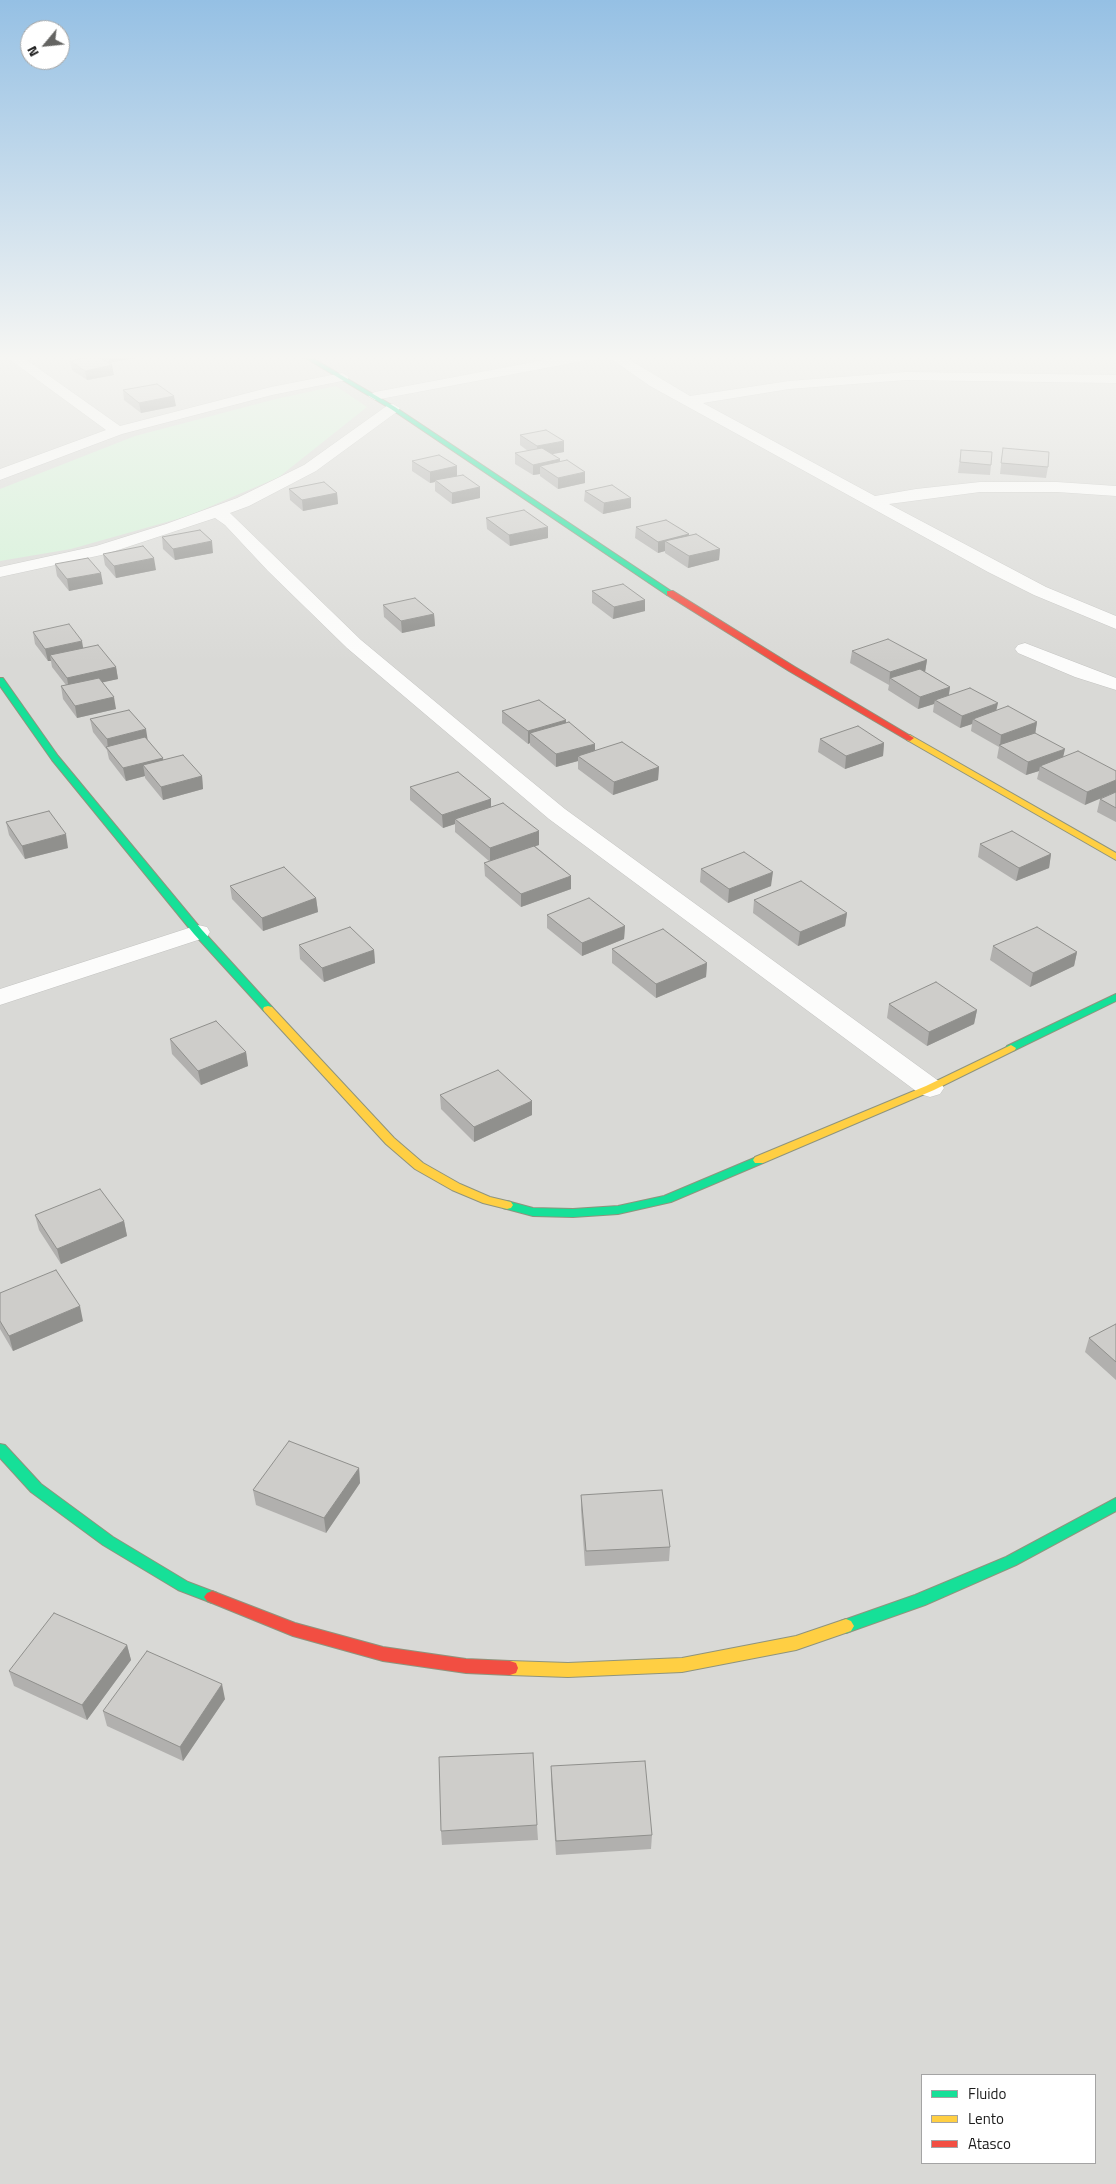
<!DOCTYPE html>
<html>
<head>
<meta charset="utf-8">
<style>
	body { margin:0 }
	#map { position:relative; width:1116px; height:2184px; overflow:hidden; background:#eaeae5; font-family:"Titillium Web",sans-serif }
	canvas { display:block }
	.legend { position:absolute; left:921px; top:2074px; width:175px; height:90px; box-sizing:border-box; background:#fff; border:1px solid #a4a4a4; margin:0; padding:6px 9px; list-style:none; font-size:15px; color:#1c1c1c }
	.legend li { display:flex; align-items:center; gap:10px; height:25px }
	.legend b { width:25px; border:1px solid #a4a4a4 }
	.north { position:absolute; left:20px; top:20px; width:50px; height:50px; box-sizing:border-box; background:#fff; border:1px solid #a4a4a4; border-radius:50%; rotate:242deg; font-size:14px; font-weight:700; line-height:20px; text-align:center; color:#1c1c1c }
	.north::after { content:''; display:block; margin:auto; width:18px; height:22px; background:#646462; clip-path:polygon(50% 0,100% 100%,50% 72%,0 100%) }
</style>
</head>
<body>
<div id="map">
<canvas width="1116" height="2184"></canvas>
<ul class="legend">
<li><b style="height:6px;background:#16e098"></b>Fluido</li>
<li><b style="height:6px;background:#ffcf43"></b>Lento</li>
<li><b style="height:6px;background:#f24e42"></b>Atasco</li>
</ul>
<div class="north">N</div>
</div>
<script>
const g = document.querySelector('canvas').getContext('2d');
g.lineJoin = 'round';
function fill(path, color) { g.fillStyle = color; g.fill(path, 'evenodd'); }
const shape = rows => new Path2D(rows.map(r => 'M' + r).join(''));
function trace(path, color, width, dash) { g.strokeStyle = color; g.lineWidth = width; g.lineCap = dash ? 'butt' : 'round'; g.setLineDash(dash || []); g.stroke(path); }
const residential = shape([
	[0,356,1116,356,1116,2184,0,2184],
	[922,2075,1095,2075,1095,2163,922,2163]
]);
const park = shape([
	[336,386,367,407,279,477,188,516,71,549,0,561,0,489,135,436,276,399]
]);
const street = shape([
	[5,356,21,356,120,426,271,387,342,373,349,377,347,380,272,395,122,434,0,480,0,469,106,430,5,356],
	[566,356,595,356,588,360,375,400,368,396,375,392,566,356],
	[607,356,623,356,690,396,789,381,906,372,1116,375,1116,383,906,380,789,389,703,403,875,496,916,489,980,482,1057,482,1116,486,1116,496,1057,492,980,492,889,504,1046,587,1116,616,1116,629,1034,595,988,572,650,386,607,356],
	[393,404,400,408,398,411,316,471,249,506,230,513,361,640,515,768,565,809,940,1082,944,1088,940,1094,930,1097,920,1094,549,819,347,648,268,571,225,525,215,518,106,554,0,577,0,567,96,546,166,524,237,498,304,465,388,405,393,404],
	[1025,643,1116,678,1116,690,1075,677,1018,653,1015,649,1018,645,1025,643],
	[198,925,207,927,210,932,207,937,0,1005,0,989,198,925]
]);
const fast = shape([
	[302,356,309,356,395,407,674,593,667,595,391,409,302,356],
	[0,678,3,678,58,756,202,930,272,1007,273,1009,272,1011,264,1011,194,934,52,760,0,686,0,678],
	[1116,994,1116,1001,1015,1050,1011,1051,1006,1048,1007,1046,1116,994],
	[759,1156,765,1160,763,1163,671,1202,618,1214,573,1217,533,1216,503,1208,501,1205,507,1201,533,1208,573,1209,618,1206,664,1196,759,1156],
	[0,1444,5,1445,41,1484,113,1537,188,1582,217,1593,220,1597,217,1601,212,1603,178,1590,103,1545,31,1492,0,1458,0,1444],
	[1116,1498,1116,1511,1016,1565,925,1605,846,1633,841,1631,838,1626,841,1621,915,1595,1006,1557,1116,1498]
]);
const slow = shape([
	[910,735,1116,853,1116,860,907,740,907,736,910,735],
	[268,1006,272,1007,394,1138,423,1163,460,1184,490,1197,511,1202,513,1205,511,1208,507,1209,483,1203,452,1190,415,1169,386,1144,264,1011,263,1009,264,1007,268,1006],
	[1011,1045,1016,1048,1015,1050,934,1090,763,1163,755,1163,753,1160,755,1157,926,1086,1011,1045],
	[846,1619,851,1621,854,1626,851,1631,796,1650,682,1672,568,1677,510,1675,504,1673,502,1668,504,1663,510,1661,568,1663,682,1658,796,1636,846,1619]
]);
const jam = shape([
	[667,591,673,591,795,667,914,738,910,741,907,740,789,671,667,595,667,591],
	[212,1591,295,1623,383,1647,466,1659,510,1661,516,1663,518,1668,516,1673,510,1675,466,1673,383,1661,293,1636,207,1601,204,1597,207,1593,212,1591]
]);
const wall = shape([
	[98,356,135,356,135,358,109,363],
	[70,361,114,375,87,380,72,370],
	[123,390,176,406,141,413,124,400],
	[520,435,564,452,551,454,560,462,585,483,558,489,540,476,540,474,533,475,515,464,515,453,528,451,520,445],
	[1003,448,1048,467,1046,478,1000,474],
	[961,450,991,465,990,475,958,473],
	[412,461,457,466,457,476,480,498,452,504,435,491,435,482,430,483,412,471],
	[289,489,337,493,338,504,303,511,290,500],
	[585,491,631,508,603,514,584,501],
	[486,518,548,538,510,546,487,529],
	[636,527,689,536,720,549,719,560,688,568,665,553,665,551,658,553,635,538],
	[162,537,213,553,175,560,163,549],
	[103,554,156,570,116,578,105,565],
	[55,564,103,584,69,591,57,576],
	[592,591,645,600,645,611,613,619,592,603],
	[383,605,434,614,435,626,402,633,384,617],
	[33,632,83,648,116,667,118,679,102,682,116,709,77,718,63,699,61,686,66,685,52,667,51,661,48,661,35,644],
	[852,651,927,660,925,672,950,687,949,695,996,710,1037,722,1035,733,1063,757,1116,771,1085,805,1037,779,1039,771,1026,775,997,758,999,747,971,731,972,724,960,728,933,712,934,704,918,709,888,690,889,685,850,663],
	[502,711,566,723,595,750,659,767,658,780,613,795,578,769,578,761,556,767,530,745,530,743,528,744,502,723],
	[90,719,147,739,163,760,202,776,203,789,163,800,145,778,145,776,126,781,109,759,107,750,93,732],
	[820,739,884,743,883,756,845,769,818,752],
	[410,787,491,799,491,807,539,831,539,845,535,846,571,876,571,889,521,907,485,876,484,863,489,861,455,832,455,824,443,828,410,800],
	[1116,792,1116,822,1097,812,1100,799],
	[6,822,68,848,25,859,9,835],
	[980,844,1051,854,1049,868,1016,881,978,857],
	[701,869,771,886,728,903,700,882],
	[230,886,316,898,318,912,263,931,232,899],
	[754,900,847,913,845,926,798,946,753,913],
	[547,915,625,926,624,939,582,956,547,928],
	[299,945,374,950,375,963,324,982,300,959],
	[993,946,1077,952,1074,966,1030,987,990,960],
	[612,949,707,963,706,977,656,998,612,963],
	[889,1004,977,1010,974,1024,927,1046,887,1018],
	[170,1039,246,1052,248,1066,201,1085,172,1054],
	[440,1095,532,1115,474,1142,441,1109],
	[35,1215,124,1221,127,1236,61,1264,39,1230],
	[0,1293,83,1321,13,1351,0,1329],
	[1116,1324,1116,1380,1085,1352,1089,1338],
	[359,1468,360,1483,326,1533,256,1505,253,1490],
	[581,1495,670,1547,669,1561,585,1566,581,1510],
	[127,1645,131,1660,87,1720,14,1686,9,1671],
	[225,1699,183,1761,107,1726,103,1711],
	[551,1766,652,1835,651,1849,556,1855,551,1781],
	[537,1825,538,1840,442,1845,441,1831]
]);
const shadedWall = shape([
	[108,356,135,356,135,358,109,363],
	[112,365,114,375,87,380,85,371],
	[174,396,176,406,141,413,139,403],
	[564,441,564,452,537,457,537,446],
	[560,459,560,470,540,466,540,474,533,475,533,465],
	[457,466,457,477,435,480,435,482,430,483,430,472],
	[585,472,585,483,558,489,558,478],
	[480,487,480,498,452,504,452,493],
	[337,493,338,504,303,511,302,500],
	[631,498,631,508,603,514,604,503],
	[548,527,548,538,510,546,509,535],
	[689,534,689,546,665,541,665,551,658,553,658,542],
	[212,541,213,553,175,560,173,549],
	[720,549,719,560,688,568,689,556],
	[154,558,156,570,116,578,114,566],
	[101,573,103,584,69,591,67,579],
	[645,600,645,611,613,619,614,607],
	[434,614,435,626,402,633,401,621],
	[82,641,84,653,50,655,51,661,48,661,45,649],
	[927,660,925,672,890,678,889,685,890,672],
	[116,667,118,679,69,690,67,678],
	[950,687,948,699,935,700,934,704,918,709,920,697],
	[114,697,116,709,77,718,75,706],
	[998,703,995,716,973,719,972,724,960,728,962,716],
	[566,720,566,732,530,733,530,743,528,744,528,731],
	[1037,722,1035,735,1000,746,1001,735],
	[146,729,148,742,108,749,107,739],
	[884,743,883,756,845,769,846,756],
	[595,744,595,756,578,756,578,761,556,767,556,754],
	[1065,749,1062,762,1040,766,1039,771,1026,775,1028,762],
	[163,758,165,770,143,765,145,776,126,781,123,768],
	[659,767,658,780,613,795,614,782],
	[202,776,203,789,163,800,161,787],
	[1116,780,1116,792,1085,805,1087,792],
	[491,799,491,812,455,819,455,824,443,828,442,815],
	[539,831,539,845,490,861,490,848],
	[66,834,68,848,25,859,22,846],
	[1051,854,1049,868,1016,881,1019,868],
	[773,872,771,886,728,903,729,889],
	[571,876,571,889,521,907,521,894],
	[316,898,318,912,263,931,262,918],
	[847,913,845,926,798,946,800,932],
	[625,926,624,939,582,956,582,943],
	[374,950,375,963,324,982,322,968],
	[1077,952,1074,966,1030,987,1033,973],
	[707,963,706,977,656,998,656,984],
	[977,1010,974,1024,927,1046,929,1032],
	[246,1052,248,1066,201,1085,198,1071],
	[532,1101,532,1115,474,1142,474,1127],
	[124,1221,127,1236,61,1264,57,1249],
	[80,1306,83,1321,13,1351,9,1336],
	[359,1468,360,1483,326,1533,324,1518],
	[127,1645,131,1660,87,1720,82,1705],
	[222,1684,225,1699,183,1761,180,1747]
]);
const building = shape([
	[94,356,97,356,112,365,85,371,70,361,94,356],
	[157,384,174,396,139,403,123,390,157,384],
	[546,430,564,441,537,446,520,435,546,430],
	[542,448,560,459,533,465,515,453,542,448],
	[1003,448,1049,452,1048,467,1001,463,1003,448],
	[961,450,992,452,991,465,960,462,961,450],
	[439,455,457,466,430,472,412,461,439,455],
	[567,460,585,472,558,478,540,466,567,460],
	[463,475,480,487,452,493,435,480,463,475],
	[324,482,337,493,302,500,289,489,324,482],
	[612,485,631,498,604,503,585,491,612,485],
	[524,510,548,527,509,535,486,518,524,510],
	[666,520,689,534,658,542,636,527,666,520],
	[200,530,212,541,173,549,162,537,200,530],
	[696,534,720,549,689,556,665,541,696,534],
	[143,546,154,558,114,566,103,554,143,546],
	[88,558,101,573,67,579,55,564,88,558],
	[623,584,645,600,614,607,592,591,623,584],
	[415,598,434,614,401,621,383,605,415,598],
	[69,624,82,641,45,649,33,632,69,624],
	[888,639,927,660,890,672,852,651,888,639],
	[98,645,116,667,67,678,50,655,98,645],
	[920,669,950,687,920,697,890,678,920,669],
	[99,678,114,697,75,706,61,686,99,678],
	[970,688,998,703,962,716,935,700,970,688],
	[539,700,566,720,528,731,502,711,539,700],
	[1008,706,1037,722,1001,735,973,719,1008,706],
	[129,710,146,729,107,739,90,719,129,710],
	[569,722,595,744,556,754,530,733,569,722],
	[858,726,884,743,846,756,820,739,858,726],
	[1035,733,1065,749,1028,762,999,745,1035,733],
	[145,737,163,758,123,768,106,747,145,737],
	[622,742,659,767,614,782,578,756,622,742],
	[1078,751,1116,771,1116,780,1087,792,1040,766,1078,751],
	[183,755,202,776,161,787,143,765,183,755],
	[458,772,491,799,442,815,410,787,458,772],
	[1116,792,1116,808,1100,799,1116,792],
	[503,803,539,831,490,848,455,819,503,803],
	[49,811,66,834,22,846,6,822,49,811],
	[1012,831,1051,854,1019,868,980,844,1012,831],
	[534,846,571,876,521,894,484,863,534,846],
	[744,852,773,872,729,889,701,869,744,852],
	[284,867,316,898,262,918,230,886,284,867],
	[801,881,847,913,800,932,754,900,801,881],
	[589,898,625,926,582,943,547,915,589,898],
	[350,927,374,950,322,968,299,945,350,927],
	[1037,927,1077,952,1033,973,993,946,1037,927],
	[663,929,707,963,656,984,612,949,663,929],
	[936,982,977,1010,929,1032,889,1004,936,982],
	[216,1021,246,1052,198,1071,170,1039,216,1021],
	[498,1070,532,1101,474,1127,440,1095,498,1070],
	[100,1189,124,1221,57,1249,35,1215,100,1189],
	[56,1270,80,1306,9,1336,0,1321,0,1293,56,1270],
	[1116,1324,1116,1362,1089,1338,1116,1324],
	[289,1441,359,1468,324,1518,253,1490,289,1441],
	[662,1490,670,1547,586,1551,581,1495,662,1490],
	[54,1613,127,1645,82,1705,9,1671,54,1613],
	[147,1651,222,1684,180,1747,103,1711,147,1651],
	[533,1753,537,1825,441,1831,439,1757,533,1753],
	[645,1761,652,1835,556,1841,551,1766,645,1761]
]);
fill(residential, '#d9d9d6');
fill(park, '#d2f1d6');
trace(street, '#c3c3c1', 1);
trace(fast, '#8f947d', 2);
trace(slow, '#8f947d', 2);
trace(jam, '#8f947d', 2);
fill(street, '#fcfcfb');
fill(fast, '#16e098');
fill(slow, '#ffcf43');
fill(jam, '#f24e42');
fill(wall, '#b1b0ae');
fill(shadedWall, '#90908d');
fill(building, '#cecdca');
trace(building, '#90908d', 1);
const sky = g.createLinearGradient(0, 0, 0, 662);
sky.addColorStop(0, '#95c0e4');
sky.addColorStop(0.54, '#f6f6f3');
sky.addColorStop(1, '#f6f6f300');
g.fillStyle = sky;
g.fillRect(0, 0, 1116, 662);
</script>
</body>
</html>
